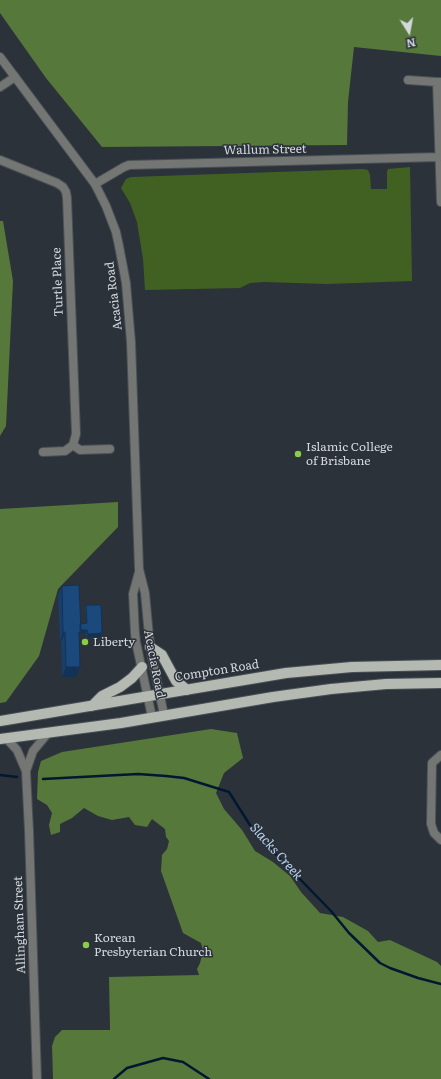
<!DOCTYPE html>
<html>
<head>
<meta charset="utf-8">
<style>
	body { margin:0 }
	#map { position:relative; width:441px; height:1079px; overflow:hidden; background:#2c323a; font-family:Literata,serif }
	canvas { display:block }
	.north { position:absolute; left:389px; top:12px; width:40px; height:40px; -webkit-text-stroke:3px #2c323a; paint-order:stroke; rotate:169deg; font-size:11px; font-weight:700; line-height:16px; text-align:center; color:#d4d8dd }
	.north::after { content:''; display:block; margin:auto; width:14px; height:18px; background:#d4d8dd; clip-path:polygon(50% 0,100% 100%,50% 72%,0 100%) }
</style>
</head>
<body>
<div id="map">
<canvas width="441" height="1079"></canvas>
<div class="north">N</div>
</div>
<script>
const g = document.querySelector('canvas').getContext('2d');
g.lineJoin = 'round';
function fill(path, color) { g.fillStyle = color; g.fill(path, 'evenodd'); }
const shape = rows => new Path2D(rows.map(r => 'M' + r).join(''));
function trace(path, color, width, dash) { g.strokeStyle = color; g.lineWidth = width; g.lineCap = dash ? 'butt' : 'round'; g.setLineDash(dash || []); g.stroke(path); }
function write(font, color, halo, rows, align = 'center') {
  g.font = font + ' Literata,serif'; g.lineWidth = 3; g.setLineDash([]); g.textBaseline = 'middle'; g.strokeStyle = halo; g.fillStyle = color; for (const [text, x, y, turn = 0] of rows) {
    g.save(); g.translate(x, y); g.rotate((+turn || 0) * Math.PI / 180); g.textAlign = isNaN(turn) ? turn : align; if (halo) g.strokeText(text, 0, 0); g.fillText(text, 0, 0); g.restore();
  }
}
const green = shape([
	[410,167,412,281,327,284,264,282,250,283,240,288,145,290,143,259,137,222,130,203,121,188,126,179,131,177,363,169,368,170,370,175,371,189,387,189,387,172,388,169]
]);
const forest = shape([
	[0,0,441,0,441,56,354,47,348,102,347,145,102,147,46,78,0,13],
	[0,221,3,221,13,281,6,426,0,436],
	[118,502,118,527,58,589,39,656,6,702,0,703,0,509],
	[211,729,237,733,243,758,224,773,216,793,224,809,242,830,255,851,273,862,290,876,301,892,320,913,343,917,368,931,378,942,390,940,437,962,441,966,441,1079,53,1079,52,1046,55,1037,62,1030,110,1030,109,977,199,975,197,969,200,963,203,951,201,943,183,933,161,871,162,855,167,849,169,841,166,837,165,829,152,819,147,827,135,825,129,817,112,820,98,816,84,808,72,818,60,824,60,832,51,835,49,825,52,813,47,805,37,799,38,772,41,761,62,752]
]);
const stream = shape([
	[0,775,17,777],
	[43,779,138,774,166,776,184,778,229,792,255,833,331,911,349,933,380,963,390,968,418,978,441,984],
	[114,1079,127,1068,163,1058,183,1062,209,1079]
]);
const minor = shape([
	[408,80,437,82],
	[441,82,437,82,441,202],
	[0,87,15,77],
	[0,160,57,183,63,187,66,192,67,198,76,434,73,445,65,451,43,452],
	[95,184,124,167,129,165,439,157],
	[73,445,80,450,110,449],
	[6,738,17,750,26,771],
	[441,755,432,763,431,824,434,833,441,840],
	[37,1079,29,831,26,771,33,751,48,733]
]);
const tertiary = shape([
	[0,57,95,184,106,206,116,232,119,246,126,283,131,342,139,569,145,593,149,636,152,657,164,715],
	[139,572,133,594,135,633,136,642,152,717]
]);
const primary = shape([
	[150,647,162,655,176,681,181,685,187,690],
	[92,706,102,696,120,687,132,678,142,667],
	[0,721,286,673,352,667,441,665],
	[0,739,121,723,273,697,331,689,386,684,441,683]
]);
const wall = shape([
	[62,586,80,624,86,624,85,609,86,605,102,633,101,637,86,638,86,633,80,633,79,636,80,667,76,677,62,677,61,642,60,642,58,596]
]);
const shadedWall = shape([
	[78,630,87,630,86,633,80,633,77,642],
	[63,632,65,632,61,642,60,642],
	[102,633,101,637,86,638,88,634],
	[66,667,80,667,76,677,62,677]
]);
const building = shape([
	[79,585,81,632,79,632,80,667,66,667,65,632,63,632,62,586,79,585],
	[86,605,101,605,102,633,88,634,87,630,80,630,80,624,87,623,86,605]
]);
const markers = [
	[298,454,4,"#8ace47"],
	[85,642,4,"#8ace47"],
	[86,945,4,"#8ace47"]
];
const streetNames = [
	["Wallum Street",265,150,-1],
	["Turtle Place",58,282,-92],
	["Acacia Road",114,296,-97],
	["Acacia Road",154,664,79],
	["Compton Road",217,671,-9],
	["Allingham Street",20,925,-92]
];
const poiNames = [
	["Islamic College",306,447],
	["of Brisbane",306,461],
	["Liberty",93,642],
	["Korean",94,938],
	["Presbyterian Church",94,952]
];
const waterNames = [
	["Slacks Creek",276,852,48]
];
fill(green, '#416123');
fill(forest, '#56783a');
trace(stream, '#021832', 2.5);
trace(minor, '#4a5057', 10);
trace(tertiary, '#4a5057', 10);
trace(primary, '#4a5057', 12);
trace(minor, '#737672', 8);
trace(tertiary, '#737672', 8);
trace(primary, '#b4bab1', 10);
fill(wall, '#173f6a');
fill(shadedWall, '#133356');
fill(building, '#1b497b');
trace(building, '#133356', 1);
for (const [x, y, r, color] of markers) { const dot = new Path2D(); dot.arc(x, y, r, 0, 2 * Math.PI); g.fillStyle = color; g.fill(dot); trace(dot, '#2c323a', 1.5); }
write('12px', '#d4d8dd', '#2c323a', streetNames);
write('12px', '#d4d8dd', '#2c323a', poiNames, 'left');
write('italic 13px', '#bbd4f3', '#2c323a', waterNames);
</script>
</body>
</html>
